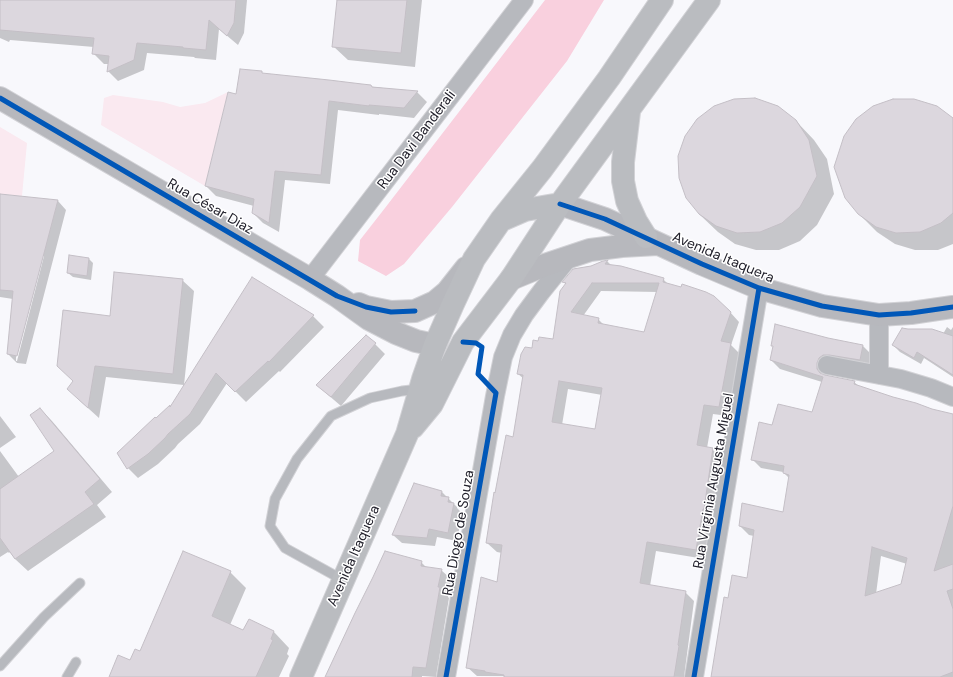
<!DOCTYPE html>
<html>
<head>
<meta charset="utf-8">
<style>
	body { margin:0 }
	canvas { display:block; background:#f8f8fc }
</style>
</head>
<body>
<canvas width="953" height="677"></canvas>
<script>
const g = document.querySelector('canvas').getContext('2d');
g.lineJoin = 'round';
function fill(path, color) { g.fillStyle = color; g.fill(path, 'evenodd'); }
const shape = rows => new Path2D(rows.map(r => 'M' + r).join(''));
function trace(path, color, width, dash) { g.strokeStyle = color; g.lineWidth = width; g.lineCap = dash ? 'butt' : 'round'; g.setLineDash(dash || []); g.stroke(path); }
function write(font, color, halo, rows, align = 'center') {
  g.font = font + ' "DM Sans",sans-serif'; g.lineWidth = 3; g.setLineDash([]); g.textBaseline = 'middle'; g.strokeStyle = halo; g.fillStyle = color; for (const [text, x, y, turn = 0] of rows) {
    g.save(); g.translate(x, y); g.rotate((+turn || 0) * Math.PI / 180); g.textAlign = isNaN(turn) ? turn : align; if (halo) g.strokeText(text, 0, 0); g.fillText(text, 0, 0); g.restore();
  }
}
const green = shape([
	[228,92,205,186,101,125,104,98,113,95,163,102,180,107,205,103],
	[0,127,27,143,22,196,0,194]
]);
const forest = shape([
	[545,0,604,0,567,61,452,207,404,264,386,276,358,261,360,240,385,208]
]);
const shadow = shape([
	[0,0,247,0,244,33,238,45,219,29,216,60,195,58,194,57,147,53,144,70,118,81,108,71,109,64,104,64,93,53,94,47,10,40,9,42,0,38],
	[338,0,422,0,415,67,348,60,333,46],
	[261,72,263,74,417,92,427,102,414,118,379,114,379,115,338,110,330,184,285,180,279,232,263,223,253,213,254,206,216,196,206,186,237,95],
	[953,119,953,244,938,250,915,250,895,244,877,232,859,214],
	[796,121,814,140,827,159,834,194,817,225,800,241,779,250,756,250,735,244,718,232,699,214],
	[0,195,58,201,66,210,26,364,17,363,8,354,13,299,0,297],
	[42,256,44,256,17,361,16,361,16,356],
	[89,259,93,263,91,280,73,277,68,273],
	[607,261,612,266,663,279,669,285,730,312,739,322,731,345,739,353,728,416,713,414,707,448,712,449,721,458,713,518,705,559,656,551,650,586,685,592,694,601,684,677,477,676,467,667,497,583,502,553,497,552,487,543,514,438,524,379,518,374,532,349,539,342,553,340,566,285,564,282,574,270,591,267,603,262],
	[601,291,658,292,645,333,604,325,598,319,583,316],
	[568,389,602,395,596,430,562,425],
	[253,278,313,316,324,327,280,372,279,371,246,402,227,383,200,424,178,444,175,448,158,464,138,478,128,468,156,419,170,406,171,407],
	[182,280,194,291,184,385,106,377,99,418,79,400,74,381,111,317],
	[947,327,951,330,953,327,953,377,924,358,921,364,900,352,893,345,943,334],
	[828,339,863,346,872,355,868,369,825,372,826,376,854,382,860,387,932,410,953,415,953,677,712,677,729,600,748,579,754,536,749,535,740,526,784,513,790,479,783,472,761,468,752,459,773,426,813,413,822,382,780,369,771,360],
	[881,556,907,564,902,585,876,594],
	[375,344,385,354,341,406,327,394,317,385],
	[40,409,52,421,112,492,97,505,106,517,28,571,15,559,10,552,9,553,8,552,0,557,0,451,19,477,55,451],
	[0,416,16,437,0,448],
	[442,492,457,507,457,508,462,513,457,541,437,537,435,546,402,543,393,535],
	[421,562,427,568,441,570,451,579,448,597,449,598,436,677,422,676,422,677,327,677],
	[230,572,246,588,230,625,244,632,249,621,274,632,289,648,287,654,289,656,279,677,110,677,131,661]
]);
const building = shape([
	[0,0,236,0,234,23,227,36,209,20,206,50,183,48,183,47,137,43,134,60,107,72,109,56,92,54,94,38,0,30,0,0],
	[337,0,407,0,401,53,332,47,337,0],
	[240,69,262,71,262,73,329,80,362,84,371,85,372,87,418,91,404,108,369,105,369,106,329,101,321,175,275,171,269,223,252,213,254,199,205,186,228,92,236,94,240,69],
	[755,98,778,106,796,120,809,140,817,176,800,207,782,223,760,232,737,233,716,226,699,214,686,198,679,178,678,156,685,136,697,119,714,106,734,99,755,98],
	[893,99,914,99,937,106,953,118,953,213,941,223,920,232,896,233,876,227,858,214,845,198,834,167,844,136,856,119,873,106,893,99],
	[0,194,58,200,17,356,7,354,13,291,0,290,0,194],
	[69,255,89,258,87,276,67,273,69,255],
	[608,260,605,264,621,266,664,278,663,282,681,287,682,284,706,292,714,296,731,312,721,341,731,343,719,407,704,405,697,445,713,448,704,509,703,509,696,550,647,542,640,583,686,591,678,645,679,646,674,677,504,677,504,675,485,672,485,671,466,668,481,577,497,582,502,545,486,543,494,492,495,493,506,435,513,437,523,375,517,374,521,354,525,347,532,348,533,340,538,341,539,337,553,339,560,291,566,283,562,282,573,269,591,266,603,261,608,260],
	[592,283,659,283,644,332,598,323,599,318,571,312,592,283],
	[559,381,602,388,595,429,552,422,559,381],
	[114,272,183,279,173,374,95,366,88,408,67,389,73,381,57,366,63,310,110,316,114,272],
	[252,277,314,315,269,362,268,361,235,392,216,373,190,414,168,434,165,438,148,454,127,469,117,453,155,417,156,418,170,405,170,407,252,277],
	[775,324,828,338,863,345,860,360,829,355,823,355,819,358,817,363,817,369,820,373,825,375,855,381,854,384,893,397,916,403,932,409,953,414,953,506,934,571,953,564,953,589,947,591,953,609,953,672,940,677,711,677,724,597,728,598,732,575,747,578,754,530,739,526,742,503,783,512,789,475,783,473,784,466,751,460,759,422,772,425,778,404,812,412,823,377,770,360,773,346,771,346,775,324],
	[872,547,907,558,901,584,865,596,872,547],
	[902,328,908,329,932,329,953,336,953,375,917,352,914,358,892,345,902,328],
	[366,335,376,343,331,397,316,385,366,335],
	[40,408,100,479,85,492,94,504,15,559,0,538,0,489,54,451,30,415,40,408],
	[414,483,442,491,441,496,449,497,448,502,454,503,448,533,429,529,427,538,392,535,414,483],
	[183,551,231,571,212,616,243,630,249,619,274,631,271,639,273,640,256,677,109,677,118,655,130,660,135,649,140,651,183,551],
	[385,551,422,561,421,566,442,569,438,587,440,587,426,668,413,667,412,677,325,677,355,613,373,577,385,551]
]);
const lane = shape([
	[343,580,285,548,270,526,275,499,297,459,331,416,370,398,402,391,420,389],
	[0,666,44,617,80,583],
	[67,677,76,662]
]);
const street = shape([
	[310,279,524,0],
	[879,315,879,375],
	[827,365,901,379,931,388,953,397],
	[446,677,495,396,503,357,512,335,524,315,541,292,570,256],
	[694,677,759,288]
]);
const secondary = shape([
	[0,98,310,279,337,296,369,319,396,333,416,341,435,345],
	[560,204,605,219,702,264,759,288,822,306,879,315,911,313,953,307],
	[511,279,545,265,590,250,622,246,658,244],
	[359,304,366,307,391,312,415,311,435,302,447,292,466,268]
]);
const primary = shape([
	[629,112,623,162,623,181,627,201,636,221,646,237],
	[502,220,525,210,560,204],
	[413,427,432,404,463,342,511,279,560,204,709,0],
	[301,677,407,434,423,379,435,345,453,304,474,259,501,220,542,169,609,78,662,0]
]);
const cycleway = shape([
	[0,98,337,296,366,307,391,312,415,311],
	[560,204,605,219,702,264,759,288,822,306,879,315,911,313,953,307],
	[446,677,496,393,478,374,482,347,476,343,463,342],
	[694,677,759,288]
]);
const streetNames = [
	["Rua Davi Banderali",417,140,-53],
	["Rua César Diaz",210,207,30],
	["Avenida Itaquera",723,258,23],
	["Rua Virginia Augusta Miguel",714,481,-80],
	["Rua Diogo de Souza",459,533,-80],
	["Avenida Itaquera",354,556,-66]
];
fill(green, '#fae9f0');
fill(forest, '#f9d0de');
fill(shadow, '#0003');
fill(building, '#dcd7de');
trace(building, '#c4bfc6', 1);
trace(lane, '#d2d2d6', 11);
trace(street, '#d2d2d6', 20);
trace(secondary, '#d2d2d6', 24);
trace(primary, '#d2d2d6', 24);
trace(lane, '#b7b9be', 9);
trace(street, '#b7b9be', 18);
trace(secondary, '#b7b8bd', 22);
trace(primary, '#babcc0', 22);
trace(cycleway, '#0057b8', 5);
write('14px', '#21202b', '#fff', streetNames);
</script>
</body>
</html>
